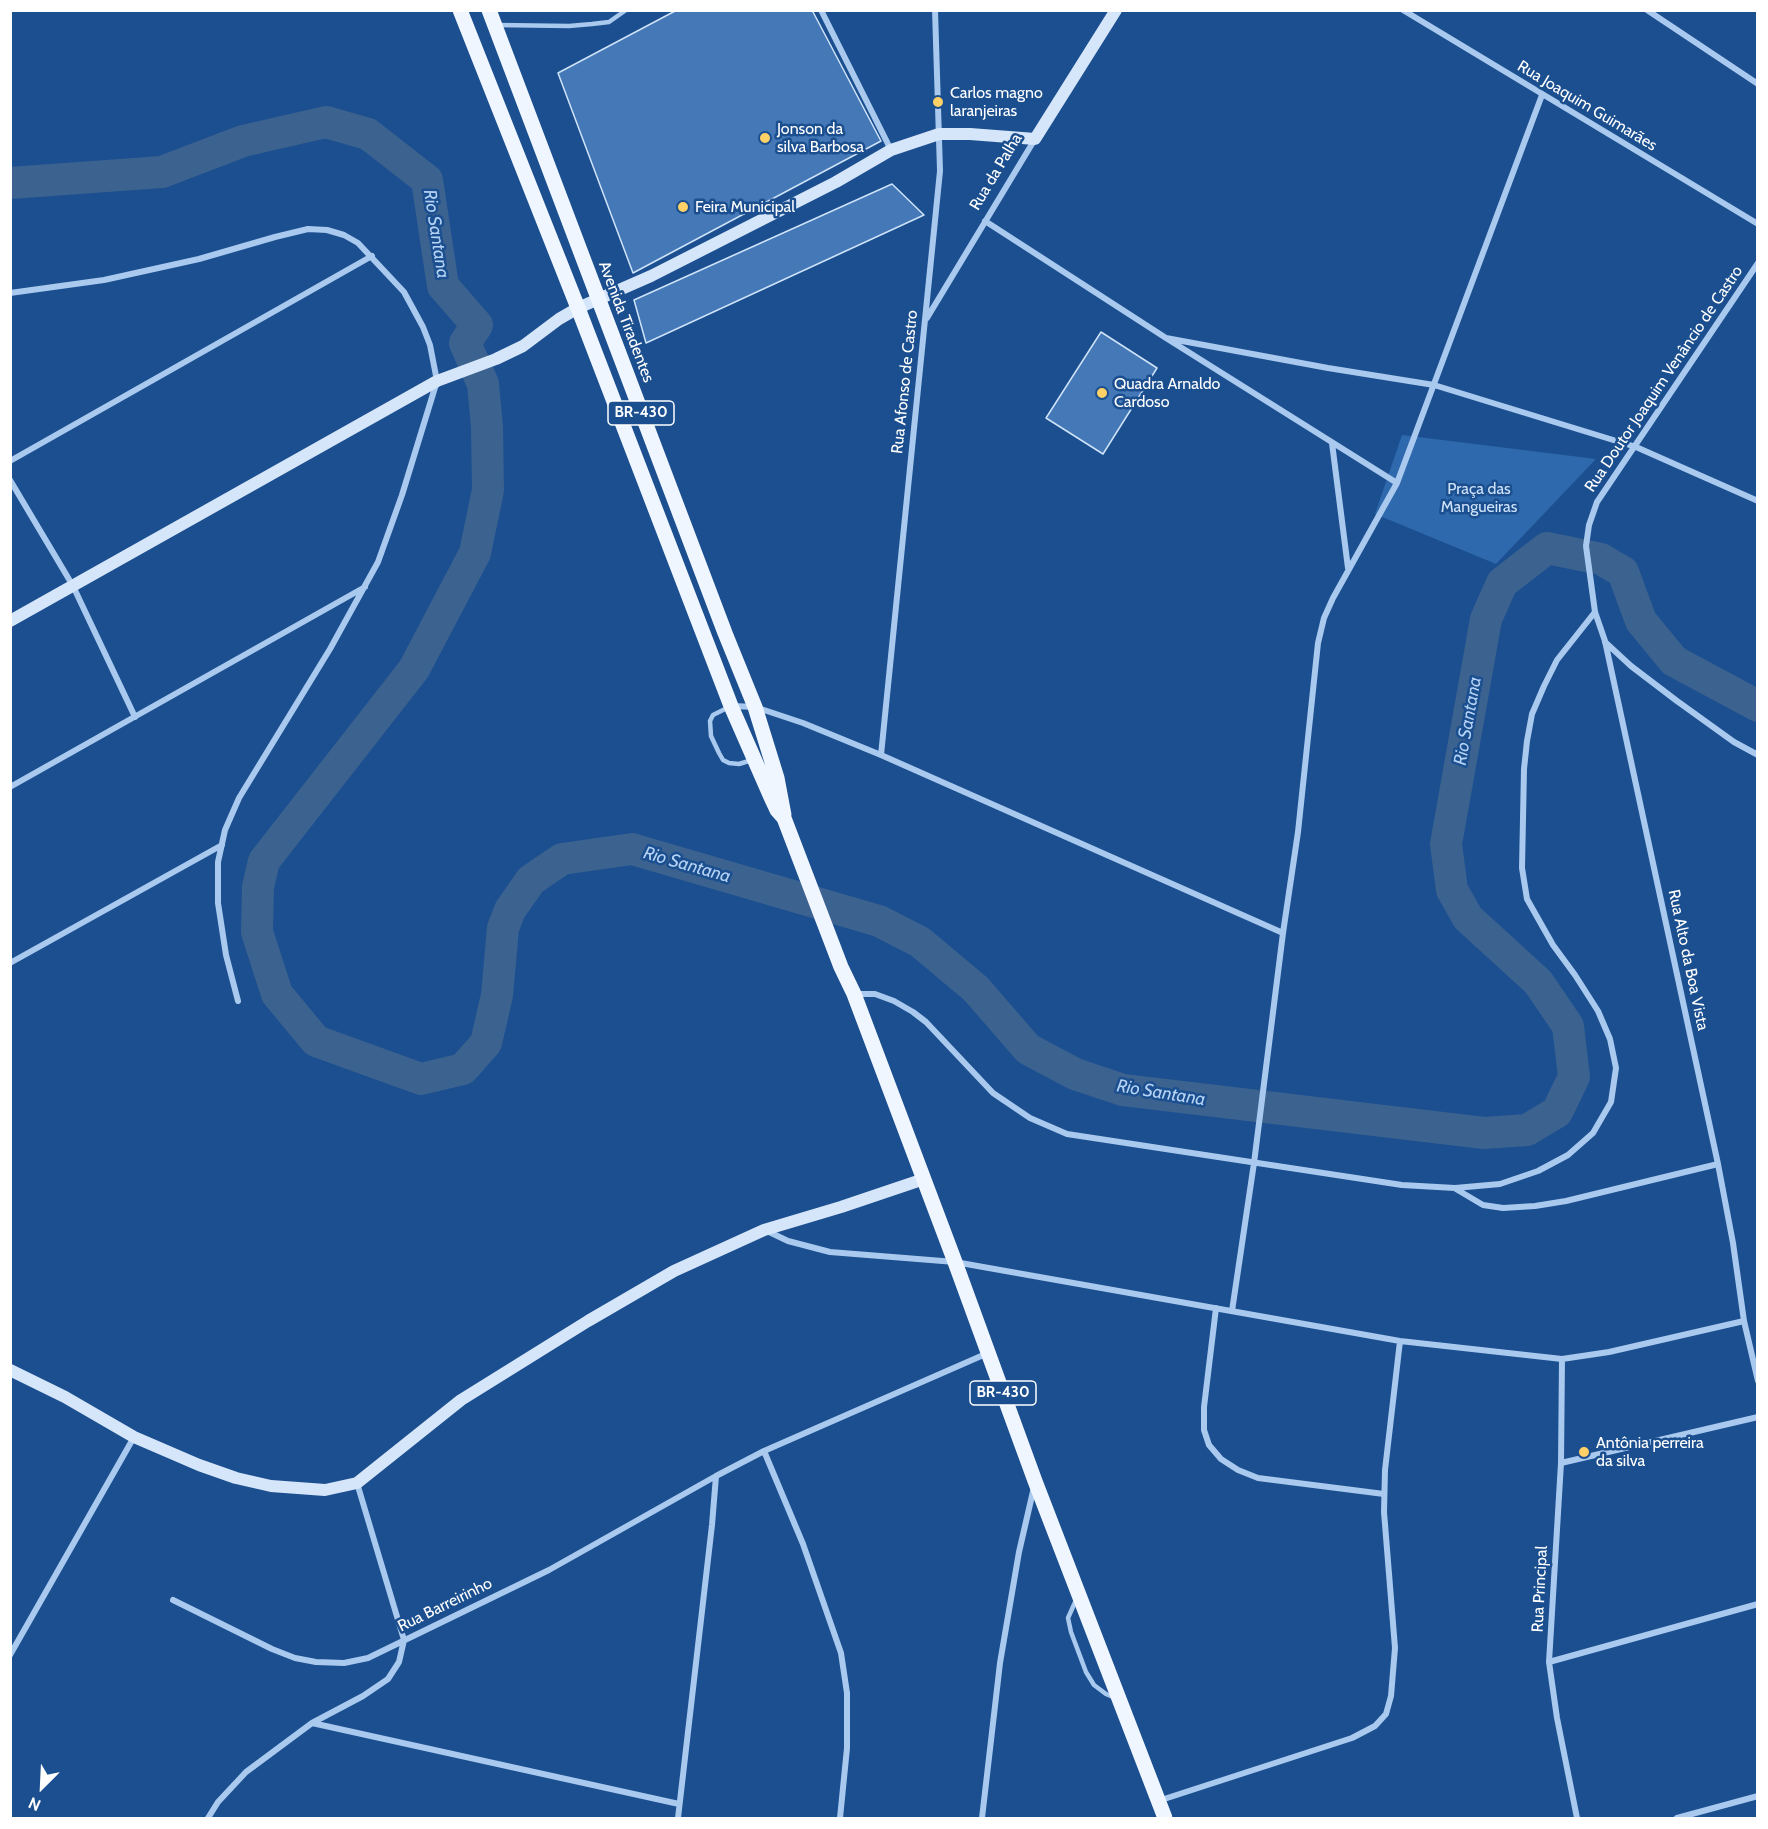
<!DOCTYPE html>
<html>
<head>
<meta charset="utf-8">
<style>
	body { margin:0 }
	#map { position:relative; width:1768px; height:1829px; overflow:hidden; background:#1b4f8f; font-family:Cabin,sans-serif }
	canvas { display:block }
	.frame { position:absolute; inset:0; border:12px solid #fff; pointer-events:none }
	.north { position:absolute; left:12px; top:1757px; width:60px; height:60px; -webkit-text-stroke:4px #1b4f8f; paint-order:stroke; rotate:204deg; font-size:16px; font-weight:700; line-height:24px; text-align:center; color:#fff }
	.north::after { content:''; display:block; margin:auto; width:21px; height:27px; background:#fff; clip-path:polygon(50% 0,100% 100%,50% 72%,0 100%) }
</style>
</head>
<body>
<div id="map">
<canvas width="1768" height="1829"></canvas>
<div class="frame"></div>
<div class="north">N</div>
</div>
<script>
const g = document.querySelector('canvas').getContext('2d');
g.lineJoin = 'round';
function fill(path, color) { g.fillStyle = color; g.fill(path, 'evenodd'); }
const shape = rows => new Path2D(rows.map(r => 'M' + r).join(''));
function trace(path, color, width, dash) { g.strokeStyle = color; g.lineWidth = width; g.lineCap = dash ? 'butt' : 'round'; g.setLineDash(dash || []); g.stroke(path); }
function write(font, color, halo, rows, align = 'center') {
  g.font = font + ' Cabin,sans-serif'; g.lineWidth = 5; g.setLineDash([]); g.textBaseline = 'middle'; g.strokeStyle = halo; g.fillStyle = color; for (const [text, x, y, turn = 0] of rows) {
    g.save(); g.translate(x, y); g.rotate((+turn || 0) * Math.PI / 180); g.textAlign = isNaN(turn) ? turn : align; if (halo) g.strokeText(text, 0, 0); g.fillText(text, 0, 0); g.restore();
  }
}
const green = shape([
	[1402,435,1596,459,1496,564,1375,514]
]);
const river = shape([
	[10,183,162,172,243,141,326,122,368,134,427,180,443,286,477,325,465,343,483,384,487,427,488,490,475,553,414,669,264,861,258,887,257,932,277,994,316,1041,421,1079,463,1069,486,1043,497,995,503,928,510,910,531,880,562,859,632,849,879,921,920,942,976,989,1028,1049,1075,1074,1123,1090,1484,1133,1527,1130,1557,1112,1574,1077,1568,1026,1538,982,1468,918,1452,890,1446,844,1486,619,1502,583,1547,548,1601,559,1623,572,1641,621,1674,661,1758,706]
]);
const building = shape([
	[677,10,812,10,881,141,633,273,558,73,677,10],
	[892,184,924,215,646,343,634,300,892,184],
	[1101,332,1157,368,1103,454,1046,418,1101,332]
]);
const lane = shape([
	[497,25,569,26,592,24,609,22,626,10],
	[729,707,713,715,710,721,711,736,719,753,723,760,729,763,739,764,752,760],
	[1076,1600,1068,1618,1071,1632,1086,1672,1094,1685,1106,1694,1113,1697]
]);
const street = shape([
	[821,10,891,150],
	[1403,10,1758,224],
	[1647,10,1758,84],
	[985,221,1166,338,1397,483],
	[1758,263,1597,502,1589,525,1586,546,1595,612,1605,641,1718,1164,1733,1243,1744,1321,1758,1381],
	[10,293,104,280,199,259,275,237,308,229,327,230,344,235,358,243,404,292,423,327,430,345,437,381,402,495,378,562,330,649,239,798,225,830,218,862,218,903,226,955,238,1001],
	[927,318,1035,139],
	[1166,338,1328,368,1434,385,1636,447,1758,501],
	[1332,443,1348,568],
	[10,461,372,256],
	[10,480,73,586,135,717],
	[1605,642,1631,666,1677,701,1734,742,1758,755],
	[733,706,755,707,803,723,881,755,1283,933],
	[881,755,940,171,935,10],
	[10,787,365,587],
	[10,963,222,845],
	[854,994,875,994,894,1001,913,1012,926,1022,993,1093,1030,1118,1067,1134,1402,1185,1455,1188,1500,1184,1538,1171,1568,1155,1593,1133,1611,1102,1616,1068,1610,1039,1598,1011,1575,975,1553,945,1527,899,1522,868,1524,769,1527,741,1532,714,1544,686,1557,660,1595,612],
	[1456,1189,1483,1205,1503,1208,1535,1206,1566,1201,1718,1164],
	[767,1231,788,1241,830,1252,955,1262,1400,1341,1562,1359,1609,1352,1744,1321],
	[1216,1308,1204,1407,1204,1430,1209,1445,1221,1459,1238,1470,1258,1478,1384,1494],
	[1232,1311,1254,1163,1283,933,1298,832,1318,643,1324,618,1333,598,1397,483,1542,95],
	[1562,1359,1561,1463,1549,1662,1557,1718,1577,1818],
	[764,1451,803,1544,841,1653,847,1693,847,1748,840,1818],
	[1561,1463,1758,1417],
	[173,1600,272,1649,295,1658,316,1662,344,1663,368,1658,549,1570,716,1476],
	[10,1655,134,1437],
	[1549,1662,1758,1604],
	[312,1723,679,1804],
	[1158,1801,1352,1738,1375,1726,1386,1714,1391,1696,1395,1648,1384,1512,1385,1470,1400,1341],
	[208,1818,218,1802,246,1772,312,1723,363,1696,388,1679,399,1662,404,1640,357,1483],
	[678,1818,712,1525,716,1476,764,1451,988,1353],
	[982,1818,1000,1663,1019,1552,1034,1487],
	[1677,1818,1758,1796]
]);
const secondary = shape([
	[10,621,437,381,496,359,523,346,559,319,578,308,651,276,836,182,891,150,939,134,970,134,1035,139,1116,10],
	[10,1370,65,1397,134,1437,199,1465,236,1478,271,1486,325,1490,357,1483,461,1400,588,1321,674,1271,764,1230,841,1207,924,1179]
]);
const primary = shape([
	[460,10,578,308,731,706,770,795,777,810,784,818,841,967,854,994,955,1262,1035,1481,1165,1818],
	[489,10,725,633,755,707,777,778,784,815]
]);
const markers = [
	[938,102,6,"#ffd166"],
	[765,138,6,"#ffd166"],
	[683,207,6,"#ffd166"],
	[1102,393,6,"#ffd166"],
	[1584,1452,6,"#ffd166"]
];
const shields = [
	[641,413,66],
	[1003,1393,66]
];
const shieldNames = [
	["BR-430",641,413],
	["BR-430",1003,1393]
];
const poiNames = [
	["Carlos magno",950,93],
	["laranjeiras",950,111],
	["Jonson da",777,129],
	["silva Barbosa",777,147],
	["Feira Municipal",695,207],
	["Quadra Arnaldo",1114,384],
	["Cardoso",1114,402],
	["Antônia perreira",1596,1443],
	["da silva",1596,1461]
];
const streetNames = [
	["Rua Joaquim Guimarães",1587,106,31],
	["Rua da Palha",996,172,-59],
	["Avenida Tiradentes",626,322,69],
	["Rua Doutor Joaquim Venâncio de Castro",1664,379,-56],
	["Rua Afonso de Castro",905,382,-84],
	["Rua Alto da Boa Vista",1688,960,78],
	["Rua Principal",1540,1589,-87],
	["Rua Barreirinho",445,1605,-26]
];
const parkNames = [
	["Praça das",1479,489],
	["Mangueiras",1479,507]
];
const waterNames = [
	["Rio Santana",436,234,81],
	["Rio Santana",1468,721,-80],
	["Rio Santana",687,865,16],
	["Rio Santana",1161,1093,9]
];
fill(green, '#2e69ad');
trace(river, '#3c6290', 32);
fill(building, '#4478b7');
trace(building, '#cfe3fa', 1.5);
trace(lane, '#a9c9ee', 4.5);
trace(street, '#a9c9ee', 6);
trace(secondary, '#d6e6fa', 12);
trace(primary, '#f0f6ff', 15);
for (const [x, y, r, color] of markers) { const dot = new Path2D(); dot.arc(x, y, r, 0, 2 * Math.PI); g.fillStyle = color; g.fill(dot); trace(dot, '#1b4f8f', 2); }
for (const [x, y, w] of shields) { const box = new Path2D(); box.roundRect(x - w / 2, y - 12, w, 24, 4.5); g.fillStyle = '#1b4f8f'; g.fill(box); trace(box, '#fff', 1.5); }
write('bold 15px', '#fff', null, shieldNames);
write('16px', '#fff', '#1b4f8f', poiNames, 'left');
write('16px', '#fff', '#1b4f8f', streetNames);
write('16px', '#cfe3fa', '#1b4f8f', parkNames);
write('italic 18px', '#b5d3f5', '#1b4f8f', waterNames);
</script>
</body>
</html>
